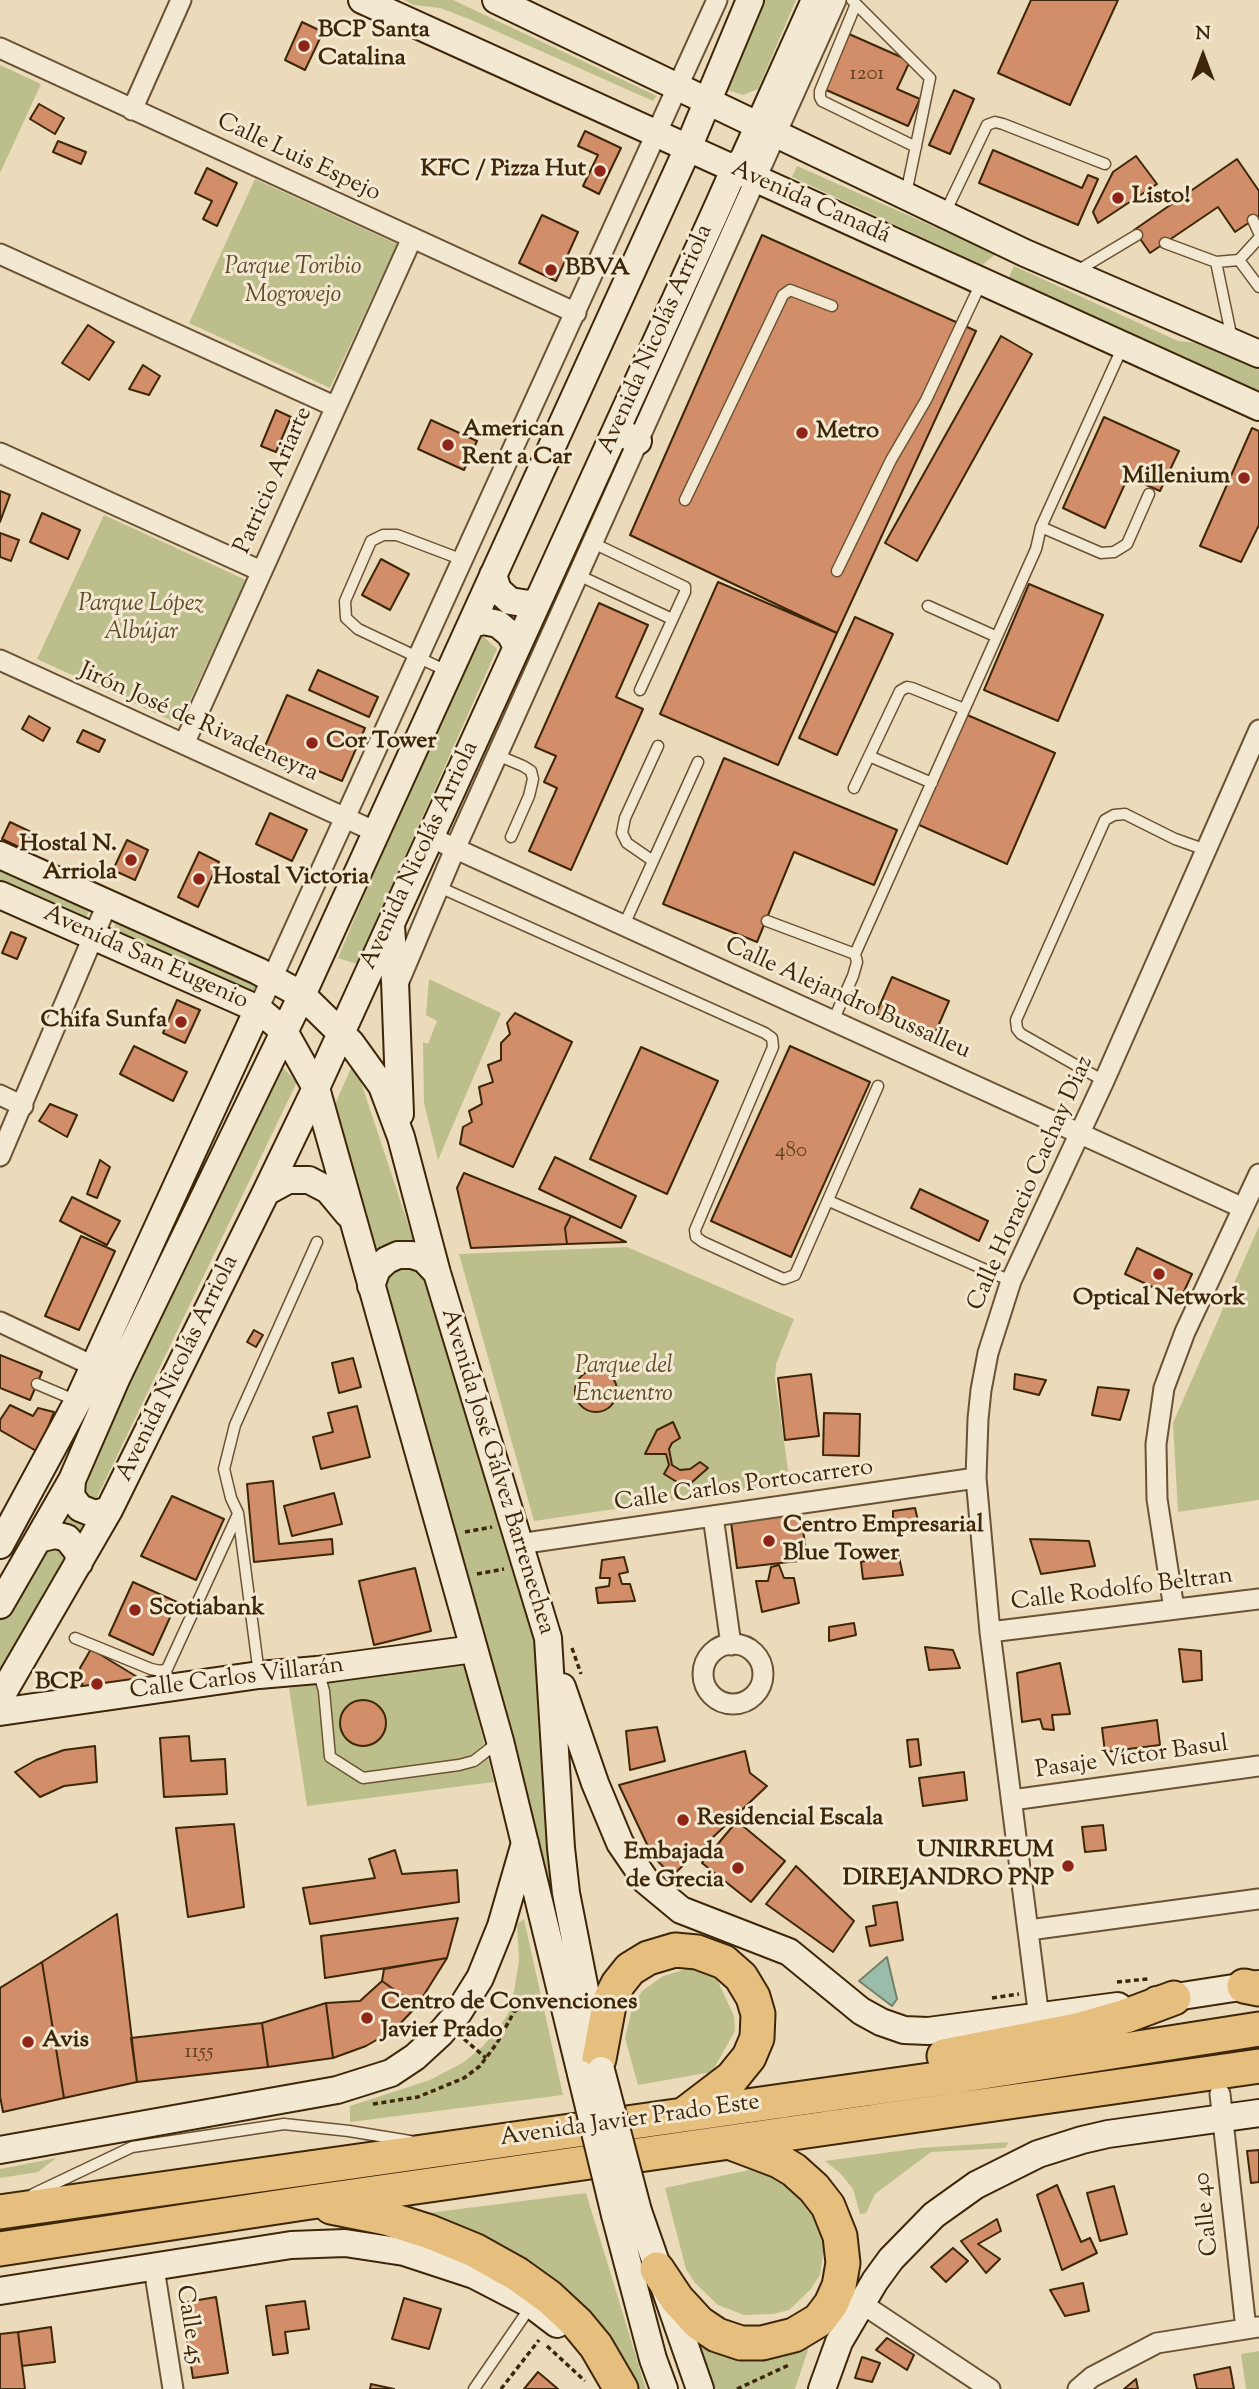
<!DOCTYPE html>
<html>
<head>
<meta charset="utf-8">
<style>
	body { margin:0 }
	#map { position:relative; width:1259px; height:2389px; overflow:hidden; background:#ecdbba; font-family:"Sorts Mill Goudy",serif }
	canvas { display:block }
	.north { position:absolute; left:1168px; top:21px; width:70px; height:70px; -webkit-text-stroke:5px #f3e8d2; paint-order:stroke; rotate:0deg; font-size:19px; font-weight:700; line-height:28px; text-align:center; color:#3e2608 }
	.north::after { content:''; display:block; margin:auto; width:24px; height:32px; background:#3e2608; clip-path:polygon(50% 0,100% 100%,50% 72%,0 100%) }
</style>
</head>
<body>
<div id="map">
<canvas width="1259" height="2389"></canvas>
<div class="north">N</div>
</div>
<script>
const g = document.querySelector('canvas').getContext('2d');
g.lineJoin = 'round';
function fill(path, color) { g.fillStyle = color; g.fill(path, 'evenodd'); }
const shape = rows => new Path2D(rows.map(r => 'M' + r).join(''));
function trace(path, color, width, dash) { g.strokeStyle = color; g.lineWidth = width; g.lineCap = dash ? 'butt' : 'round'; g.setLineDash(dash || []); g.stroke(path); }
function write(font, color, halo, rows, align = 'center') {
  g.font = font + ' "Sorts Mill Goudy",serif'; g.lineWidth = 6; g.setLineDash([]); g.textBaseline = 'middle'; g.strokeStyle = halo; g.fillStyle = color; for (const [text, x, y, turn = 0] of rows) {
    g.save(); g.translate(x, y); g.rotate((+turn || 0) * Math.PI / 180); g.textAlign = isNaN(turn) ? turn : align; if (halo) g.strokeText(text, 0, 0); g.fillText(text, 0, 0); g.restore();
  }
}
const green = shape([
	[404,0,453,0,657,96,653,101,469,19,440,8,414,5],
	[762,0,796,0,758,89,743,95,727,90,726,78],
	[0,65,41,84,0,173],
	[797,166,996,254,982,265,792,177],
	[255,179,397,244,330,388,189,323],
	[1014,266,1178,341,1209,344,1259,365,1259,391,1007,281],
	[104,515,246,580,179,724,37,659],
	[483,636,497,649,357,964,338,958,472,637],
	[0,863,92,905,84,922,0,883],
	[117,920,261,986,255,1000,111,934],
	[429,979,501,1013,438,1160,424,1103,423,1042,428,1044,437,1021,426,1015],
	[354,1061,522,1568,545,1686,554,1879,545,1881,333,1109],
	[279,1064,297,1082,52,1591,0,1670,0,1618],
	[1259,1226,1259,1500,1178,1512,1173,1423],
	[627,1247,794,1319,776,1364,775,1379,790,1483,534,1521,459,1254],
	[464,1664,494,1782,307,1806,289,1688],
	[524,1919,563,2095,350,2122,350,2106,430,2080,464,2062,482,2047,498,2029,511,2009,519,1961,517,1924],
	[690,1968,715,1975,734,2016,735,2031,712,2072,638,2085,625,2038,632,2008,642,1991,663,1976],
	[1009,2142,1005,2148,931,2152,875,2194,866,2213,860,2214,853,2189,841,2174,825,2161,920,2148],
	[56,2158,38,2172,0,2178,0,2169],
	[749,2170,777,2173,797,2192,819,2218,825,2240,820,2275,810,2290,789,2310,773,2314,744,2315,718,2305,695,2283,686,2269,665,2188],
	[586,2193,646,2389,630,2389,617,2362,412,2215],
	[813,2335,795,2389,713,2389,691,2346,747,2356],
	[1259,2351,1259,2389,1246,2389,1241,2354]
]);
const water = shape([
	[887,1957,897,1999,892,2006,859,1981,887,1957]
]);
const building = shape([
	[1031,0,1118,0,1070,105,998,73,1031,0],
	[302,22,323,32,305,70,285,60,302,22],
	[849,34,910,61,897,89,920,99,908,126,824,89,849,34],
	[954,90,974,99,950,154,929,145,954,90],
	[39,104,64,118,55,134,30,119,39,104],
	[585,131,621,148,599,194,583,186,598,155,578,146,585,131],
	[58,141,86,152,81,164,53,152,58,141],
	[993,150,1082,188,1088,175,1098,179,1078,225,979,183,993,150],
	[1136,156,1157,184,1098,223,1093,212,1113,172,1136,156],
	[1237,159,1259,191,1259,216,1235,232,1218,207,1150,253,1134,230,1237,159],
	[207,168,237,183,217,226,203,219,212,201,195,193,207,168],
	[542,215,578,232,556,281,519,263,542,215],
	[762,235,976,331,837,633,630,535,762,235],
	[88,325,114,342,89,380,62,363,88,325],
	[1001,336,1032,354,917,561,885,543,1001,336],
	[143,365,160,376,149,395,129,389,143,365],
	[276,410,291,417,276,452,261,446,276,410],
	[1104,417,1179,451,1160,491,1128,477,1105,528,1063,508,1104,417],
	[431,420,477,441,464,470,418,449,431,420],
	[1252,428,1259,431,1259,525,1241,562,1200,546,1252,428],
	[0,491,10,495,0,522,0,491],
	[42,513,80,530,68,559,30,542,42,513],
	[0,533,19,540,11,561,0,557,0,533],
	[381,559,409,574,390,610,362,595,381,559],
	[718,582,837,633,778,765,660,714,718,582],
	[1029,584,1103,615,1058,721,984,690,1029,584],
	[599,603,648,625,616,697,643,709,571,870,529,851,557,788,544,782,556,756,535,747,599,603],
	[855,617,893,634,837,755,799,738,855,617],
	[318,670,378,697,369,717,309,690,318,670],
	[287,695,365,728,342,781,290,759,286,769,260,758,287,695],
	[965,714,1055,753,1007,864,917,824,965,714],
	[29,716,50,728,43,741,22,729,29,716],
	[83,730,105,740,99,752,77,742,83,730],
	[724,758,897,830,874,885,794,852,757,942,663,904,724,758],
	[270,813,307,830,292,861,256,844,270,813],
	[10,822,31,832,23,849,2,839,10,822],
	[127,840,148,850,135,880,113,870,127,840],
	[199,852,219,862,198,907,178,897,199,852],
	[11,932,26,938,17,959,2,953,11,932],
	[892,977,949,1001,933,1038,876,1014,892,977],
	[177,1000,200,1010,185,1043,163,1033,177,1000],
	[515,1013,572,1042,513,1167,460,1144,463,1127,472,1122,469,1111,482,1104,479,1087,493,1082,488,1065,501,1060,501,1043,510,1034,507,1023,515,1013],
	[134,1046,187,1072,173,1101,120,1074,134,1046],
	[790,1046,870,1082,791,1257,711,1221,790,1046],
	[641,1047,718,1081,667,1194,590,1159,641,1047],
	[50,1104,77,1115,67,1137,39,1121,50,1104],
	[555,1157,636,1196,621,1228,539,1189,555,1157],
	[100,1160,110,1167,97,1198,87,1194,100,1160],
	[464,1173,571,1216,565,1228,567,1244,471,1248,457,1188,464,1173],
	[920,1189,988,1221,979,1241,911,1208,920,1189],
	[72,1197,120,1221,107,1245,60,1221,72,1197],
	[571,1216,626,1242,567,1244,565,1228,571,1216],
	[81,1236,115,1251,79,1330,45,1316,81,1236],
	[1137,1248,1192,1274,1180,1300,1125,1274,1137,1248],
	[254,1330,263,1335,256,1347,247,1342,254,1330],
	[0,1355,42,1372,30,1400,0,1388,0,1355],
	[353,1358,361,1387,339,1393,332,1363,353,1358],
	'575 1391a21 21 0 1 1 42 0a21 21 0 1 1-42 0Z',
	[811,1374,819,1436,785,1440,778,1378,811,1374],
	[1015,1374,1046,1380,1039,1395,1014,1389,1015,1374],
	[1098,1387,1129,1390,1120,1420,1092,1415,1098,1387],
	[10,1405,33,1416,38,1408,54,1412,38,1452,0,1430,0,1420,10,1405],
	[357,1406,370,1457,321,1469,313,1437,333,1432,328,1413,357,1406],
	[824,1413,860,1414,859,1456,823,1455,824,1413],
	[673,1422,680,1438,672,1443,669,1449,672,1465,680,1470,690,1469,700,1462,708,1468,691,1483,677,1482,664,1474,669,1465,666,1454,645,1454,657,1430,673,1422],
	[273,1481,279,1544,332,1539,333,1554,254,1562,247,1484,273,1481],
	[334,1493,342,1524,292,1536,284,1506,334,1493],
	[172,1496,224,1519,196,1580,141,1556,172,1496],
	[915,1508,919,1525,893,1527,893,1511,915,1508],
	[801,1514,807,1560,737,1568,731,1522,801,1514],
	[1030,1539,1089,1541,1095,1566,1041,1574,1030,1539],
	[898,1553,903,1575,863,1579,861,1562,898,1553],
	[624,1557,628,1572,619,1574,622,1584,630,1584,635,1601,598,1603,596,1588,609,1586,610,1578,600,1578,602,1560,624,1557],
	[779,1565,784,1578,794,1578,799,1603,762,1612,756,1581,768,1581,771,1567,779,1565],
	[415,1568,431,1631,374,1645,359,1581,415,1568],
	[133,1582,177,1602,153,1655,109,1635,133,1582],
	[854,1623,856,1635,829,1641,829,1627,854,1623],
	[925,1647,953,1650,960,1668,929,1670,925,1647],
	[91,1649,144,1681,83,1689,80,1668,91,1649],
	[1179,1649,1201,1651,1202,1680,1183,1682,1179,1649],
	[1060,1663,1070,1714,1052,1715,1054,1730,1043,1729,1040,1719,1022,1722,1017,1673,1060,1663],
	'340 1723a23 23 0 1 1 46 0a23 23 0 1 1-46 0Z',
	[1157,1720,1160,1745,1105,1752,1102,1728,1157,1720],
	[657,1727,665,1761,630,1770,626,1731,657,1727],
	[189,1736,191,1761,225,1759,227,1794,164,1797,160,1738,189,1736],
	[918,1739,921,1765,910,1767,907,1740,918,1739],
	[95,1746,97,1782,64,1786,40,1797,15,1772,36,1760,64,1750,95,1746],
	[745,1751,750,1773,767,1786,672,1876,652,1855,619,1785,745,1751],
	[964,1772,967,1800,923,1806,919,1778,964,1772],
	[737,1821,785,1861,751,1902,702,1863,737,1821],
	[234,1824,244,1907,188,1917,176,1828,234,1824],
	[1103,1825,1106,1850,1085,1852,1082,1827,1103,1825],
	[395,1850,402,1874,457,1870,459,1902,310,1924,303,1888,375,1878,369,1859,395,1850],
	[796,1866,854,1921,833,1952,766,1904,796,1866],
	[897,1902,903,1940,870,1946,866,1927,876,1925,873,1906,897,1902],
	[117,1914,137,2082,64,2098,42,1962,117,1914],
	[458,1918,447,1958,325,1978,321,1936,458,1918],
	[447,1958,417,2006,382,1981,384,1969,447,1958],
	[42,1962,64,2098,3,2112,0,2096,0,1988,42,1962],
	[382,1981,417,2006,394,2030,366,2046,333,2058,326,2003,360,2001,382,1981],
	[326,2003,333,2058,268,2067,262,2023,326,2003],
	[262,2023,268,2067,137,2082,131,2038,262,2023],
	[1259,2150,1259,2182,1251,2183,1247,2151,1259,2150],
	[1057,2185,1081,2242,1090,2238,1097,2253,1062,2270,1037,2195,1057,2185],
	[1114,2186,1127,2234,1100,2241,1087,2193,1114,2186],
	[997,2219,1001,2231,978,2244,1000,2259,986,2273,961,2241,997,2219],
	[953,2248,968,2261,946,2282,931,2267,953,2248],
	[1083,2283,1089,2311,1065,2316,1050,2290,1083,2283],
	[216,2297,228,2373,193,2378,181,2303,216,2297],
	[404,2298,441,2309,429,2349,392,2339,404,2298],
	[305,2301,309,2329,285,2332,288,2353,273,2355,266,2306,305,2301],
	[51,2327,55,2362,22,2366,18,2332,51,2327],
	[18,2332,25,2389,0,2389,0,2334,18,2332],
	[887,2338,914,2355,907,2370,876,2350,887,2338],
	[862,2357,880,2363,872,2382,855,2378,862,2357],
	[1230,2367,1234,2389,1197,2389,1194,2375,1230,2367],
	[538,2372,558,2389,524,2389,538,2372],
	[1136,2379,1138,2389,1124,2389,1136,2379],
	[371,2384,394,2389,370,2389,371,2384]
]);
const path = shape([
	[465,1532,492,1527],
	[477,1574,504,1569],
	[572,1648,581,1674],
	[1117,1982,1148,1979],
	[992,1998,1019,1994],
	[464,2039,486,2058],
	[373,2104,418,2097,464,2078,480,2066,497,2043,514,2012,526,2002,539,1997],
	[547,2346,585,2381],
	[501,2389,539,2340],
	[737,2389,789,2365]
]);
const lane = shape([
	[852,0,930,78,906,194],
	[856,4,820,91,820,97,822,101,916,147],
	[945,213,987,125,995,122,1003,124,1105,164],
	[1253,220,1259,233],
	[1259,238,1239,260,1259,287],
	[1165,243,1216,262,1232,339],
	[1216,262,1239,260],
	[1077,271,1137,235],
	[685,500,783,295,790,290,832,306],
	[1041,527,1101,553,1114,552,1127,544,1149,494],
	[593,543,685,587,685,592,640,690],
	[837,571,891,460,926,400,981,283],
	[578,575,672,619],
	[928,606,995,636],
	[449,672,358,629,346,618,345,601,371,541,383,535,397,535,463,560],
	[497,755,523,766,531,771,533,779,529,796,511,837],
	[869,756,932,783],
	[854,788,900,691,907,687,912,688,964,709],
	[653,861,627,843,622,833,625,818,658,746],
	[439,887,765,1033,772,1038,773,1047,695,1230,696,1237,703,1242,777,1276,784,1279,795,1275,878,1086],
	[767,921,855,954,1036,549,1041,527,1123,346],
	[624,925,698,762],
	[833,1021,853,976,857,962,855,954],
	[1104,1081,1021,1034,1017,1029,1016,1020,1105,820,1114,815,1125,814,1175,839,1206,850],
	[829,1201,1011,1281],
	[37,1384,77,1401],
	[75,1638,151,1669,161,1671,167,1669,238,1514],
	[318,1670,324,1691,330,1757,363,1778,459,1765,474,1761,497,1743],
	[259,1674,238,1513,231,1498,224,1469,235,1425,317,1242],
	[33,2194,132,2147,284,2124,349,2131,410,2141],
	[474,2389,531,2306]
]);
const street = shape([
	[0,48,576,313],
	[132,110,181,0],
	[0,254,336,407],
	[0,453,261,571],
	[0,660,376,832],
	[184,744,412,238],
	[430,837,1243,1208],
	[397,986,455,849,836,0],
	[258,1009,717,0],
	[0,1095,23,1106],
	[0,1156,108,902],
	[0,1322,104,1371],
	[713,1516,731,1645],
	[519,1544,976,1478],
	[1174,1609,1157,1499,1156,1444,1164,1388,1185,1332,1259,1174],
	[990,1632,1259,1599],
	'703 1674a30 30 0 1 1 60 0a30 30 0 1 1-60 0Z',
	[1012,1800,1259,1766],
	[1029,1930,1259,1899],
	[1039,2018,990,1632,976,1478,978,1419,981,1390,988,1353,1011,1281,1104,1081,1259,730],
	[1220,2094,1246,2329],
	[154,2268,173,2389],
	[861,2303,990,2389],
	[1078,2389,1092,2377,1157,2343,1258,2327]
]);
const secondary = shape([
	[362,0,1259,407],
	[496,0,1025,253,1259,354],
	[616,430,638,441],
	[493,575,498,590,510,601,529,604,538,601],
	[471,624,484,621,498,624,510,634,517,647],
	[0,855,258,971,302,995,351,1043,382,1086,401,1137,437,1273,548,1638,561,1848,566,1893,597,2051],
	[0,895,258,1009,284,1031,316,1088,500,1741,581,2074],
	[391,926,395,981,400,1114],
	[266,1192,288,1180,309,1180,328,1190,348,1214],
	[371,1286,377,1269,387,1260,398,1255,412,1255,424,1259,437,1273],
	[72,1480,71,1496,80,1508,95,1514,109,1510],
	[38,1539,55,1535,67,1538,78,1552,79,1563],
	[0,1545,78,1401,258,1009],
	[0,1605,72,1480,117,1377,302,995,688,148,750,0],
	[562,1687,595,1783,620,1843,646,1881,681,1910,789,1952,861,2011,881,2022,904,2030,928,2031,1118,2006],
	[0,1698,109,1510,266,1192,316,1088,714,215,734,170,744,158,815,0],
	[0,1712,259,1675,317,1670,474,1649],
	[1156,2000,1259,1984],
	[0,2150,337,2090,391,2073,415,2057,440,2034,458,2013,480,1978,501,1926,525,1843],
	[638,2211,700,2389],
	[615,2215,653,2359,664,2389],
	[0,2291,291,2245,345,2243,404,2252,474,2275,532,2305,557,2324],
	[822,2389,839,2342,875,2281,891,2259,934,2215,976,2185,1038,2154,1082,2140,1108,2134,1259,2113]
]);
const highway = shape([
	[1244,1986,1259,1989],
	[944,2056,1077,2030,1126,2016,1174,1998],
	[599,2059,610,2000,618,1984,630,1969,648,1958,675,1950,697,1952,724,1962,741,1977,753,1997,758,2014,757,2038,749,2057,732,2078,686,2113],
	[331,2207,386,2218,430,2232,474,2250,517,2274,549,2297,577,2323,596,2346,621,2389],
	[0,2212,958,2076,1259,2029],
	[0,2249,304,2203,1259,2066],
	[657,2269,677,2299,699,2323,717,2335,741,2343,762,2343,794,2335,819,2320,831,2304,839,2286,843,2263,840,2236,828,2206,814,2188,794,2170,779,2161,734,2144]
]);
const secondaryBridge = shape([
	[601,2070,638,2211],
	[581,2074,615,2215]
]);
const markers = [
	[304,46,7,"#8f2418"],
	[600,171,7,"#8f2418"],
	[1118,198,7,"#8f2418"],
	[551,270,7,"#8f2418"],
	[802,433,7,"#8f2418"],
	[448,445,7,"#8f2418"],
	[1244,478,7,"#8f2418"],
	[312,743,7,"#8f2418"],
	[131,860,7,"#8f2418"],
	[199,879,7,"#8f2418"],
	[181,1022,7,"#8f2418"],
	[1159,1274,7,"#8f2418"],
	[769,1541,7,"#8f2418"],
	[135,1610,7,"#8f2418"],
	[97,1684,7,"#8f2418"],
	[683,1820,7,"#8f2418"],
	[1068,1866,7,"#8f2418"],
	[738,1868,7,"#8f2418"],
	[367,2018,7,"#8f2418"],
	[28,2042,7,"#8f2418"]
];
const numberNames = [
	["1201",867,75],
	["480",791,1152],
	["1155",199,2053]
];
const poiNames = [
	["BCP Santa",318,32],
	["Catalina",318,60],
	["KFC / Pizza Hut",586,171,"right"],
	["Listo!",1132,198],
	["BBVA",565,270],
	["American",462,431],
	["Rent a Car",462,459],
	["Metro",816,433],
	["Millenium",1230,478,"right"],
	["Cor Tower",326,743],
	["Hostal N.",117,846,"right"],
	["Arriola",117,874,"right"],
	["Hostal Victoria",213,879],
	["Chifa Sunfa",167,1022,"right"],
	["Optical Network",1159,1300,"center"],
	["Centro Empresarial",783,1527],
	["Blue Tower",783,1555],
	["Scotiabank",149,1610],
	["BCP",83,1684,"right"],
	["Residencial Escala",697,1820],
	["UNIRREUM",1054,1852,"right"],
	["DIREJANDRO PNP",1054,1880,"right"],
	["Embajada",724,1854,"right"],
	["de Grecia",724,1882,"right"],
	["Centro de Convenciones",381,2004],
	["Javier Prado",381,2032],
	["Avis",42,2042]
];
const streetNames = [
	["Calle Luis Espejo",298,159,25],
	["Avenida Canadá",810,204,24],
	["Avenida Nicolás Arriola",657,340,-66],
	["Patricio Ariarte",275,481,-66],
	["Jirón José de Rivadeneyra",198,724,24],
	["Avenida Nicolás Arriola",421,856,-65],
	["Avenida San Eugenio",145,959,24],
	["Calle Alejandro Bussalleu",847,1000,24],
	["Calle Horacio Cachay Diaz",1032,1184,-66],
	["Avenida Nicolás Arriola",179,1369,-64],
	["Avenida José Gálvez Barrenechea",496,1472,73],
	["Calle Carlos Portocarrero",744,1487,-8],
	["Calle Rodolfo Beltran",1122,1591,-7],
	["Calle Carlos Villarán",237,1680,-7],
	["Pasaje Víctor Basul",1132,1759,-8],
	["Avenida Javier Prado Este",630,2122,-8],
	["Calle 40",1208,2214,-96],
	["Calle 45",188,2325,81]
];
const parkNames = [
	["Parque Toribio",293,269],
	["Mogrovejo",293,297],
	["Parque López",141,606],
	["Albújar",141,634],
	["Parque del",624,1368],
	["Encuentro",624,1396]
];
fill(green, '#bcbf8c');
fill(water, '#9abcaa');
trace(water, '#758069', 2);
fill(building, '#d28e69');
trace(building, '#3e2608', 2);
trace(lane, '#6a5334', 13);
trace(street, '#6a5334', 23);
trace(secondary, '#3e2608', 30);
trace(highway, '#3e2608', 37);
trace(path, '#3e2608', 3.5, [5, 3.5]);
trace(lane, '#f3e8d2', 10);
trace(street, '#f3e8d2', 19);
trace(secondary, '#f3e8d2', 26);
trace(highway, '#e6be7d', 33);
trace(secondaryBridge, '#3e2608', 30, []);
trace(secondaryBridge, '#f3e8d2', 26);
for (const [x, y, r, color] of markers) { const dot = new Path2D(); dot.arc(x, y, r, 0, 2 * Math.PI); g.fillStyle = color; g.fill(dot); trace(dot, '#f3e8d2', 2.5); }
write('21px', '#634020', null, numberNames);
write('bold 24px', '#3e2608', '#f3e8d2', poiNames, 'left');
write('24px', '#3e2608', '#f3e8d2', streetNames);
write('italic 24px', '#5e4c29', '#f3e8d2', parkNames);
</script>
</body>
</html>
